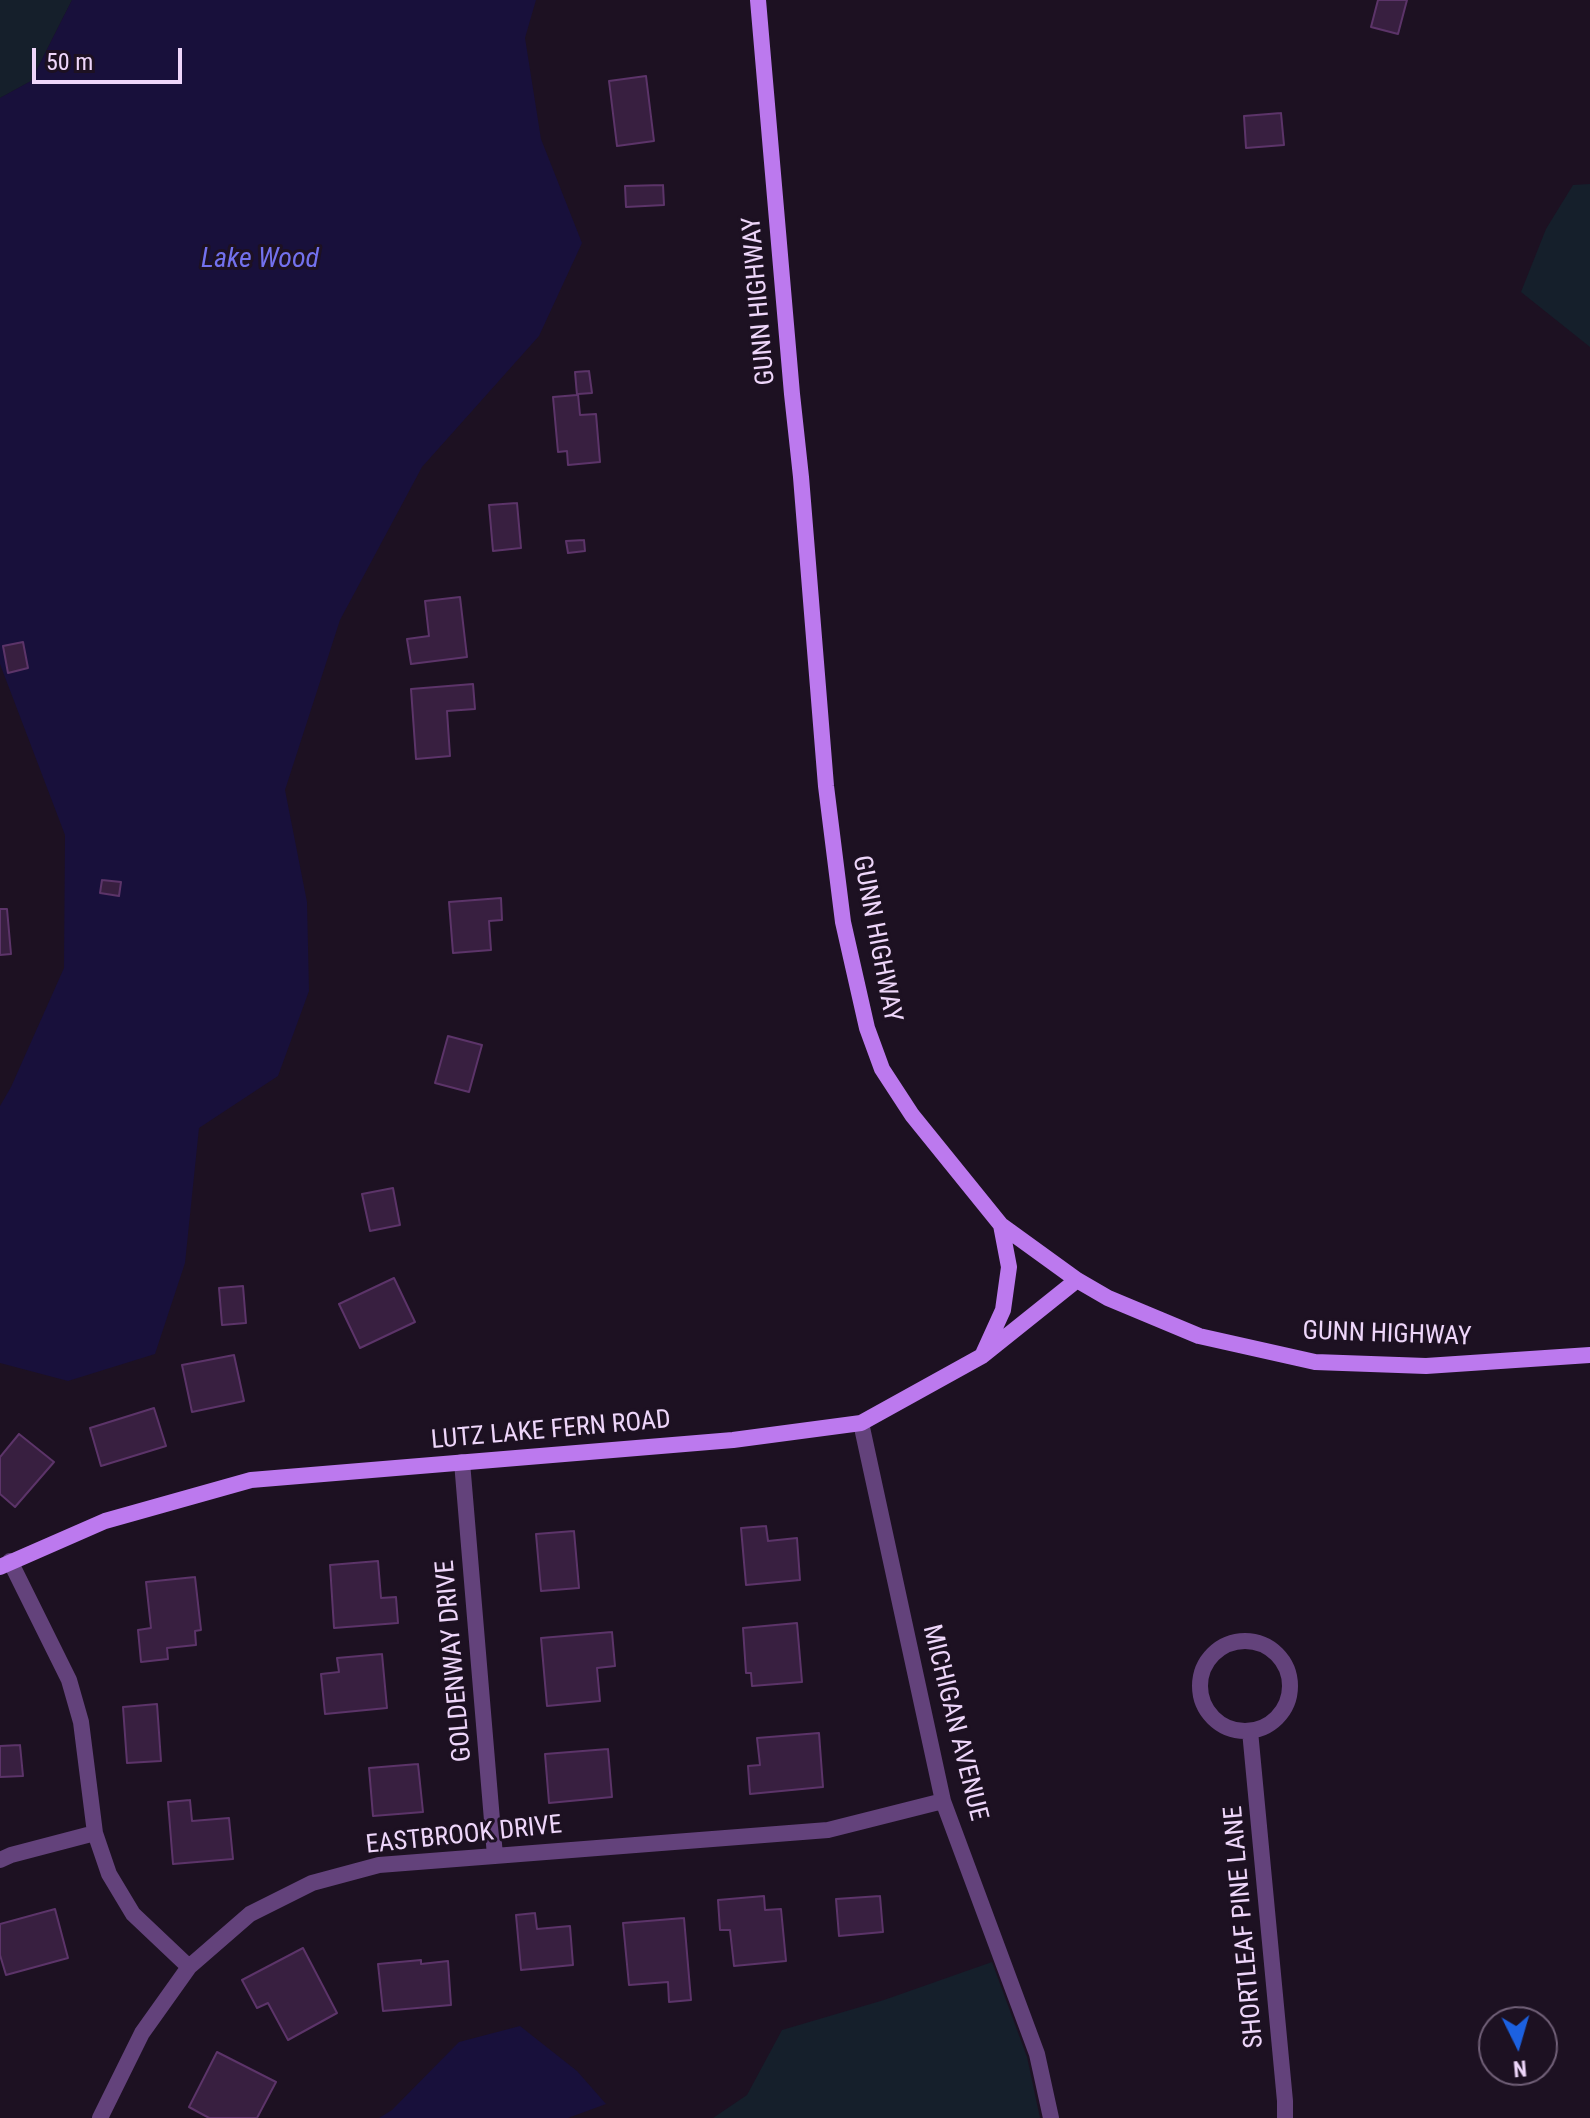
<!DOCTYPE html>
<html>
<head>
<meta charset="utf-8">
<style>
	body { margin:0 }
	#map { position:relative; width:1590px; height:2118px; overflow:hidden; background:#1d1122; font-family:"Roboto Condensed",sans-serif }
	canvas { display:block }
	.north { position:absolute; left:1478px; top:2006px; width:80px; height:80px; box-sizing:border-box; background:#1d1122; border:2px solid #716078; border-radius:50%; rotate:175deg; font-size:22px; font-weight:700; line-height:32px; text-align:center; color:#eed6fa }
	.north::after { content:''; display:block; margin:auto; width:28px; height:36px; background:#1c61e0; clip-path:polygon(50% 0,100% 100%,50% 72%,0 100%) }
	.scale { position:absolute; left:32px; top:48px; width:150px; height:36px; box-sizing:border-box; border:4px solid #eed6fa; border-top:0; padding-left:10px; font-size:24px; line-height:28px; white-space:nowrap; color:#eed6fa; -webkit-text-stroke:6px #1d1122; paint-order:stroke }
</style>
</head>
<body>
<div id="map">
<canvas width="1590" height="2118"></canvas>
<div class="north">N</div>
<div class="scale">50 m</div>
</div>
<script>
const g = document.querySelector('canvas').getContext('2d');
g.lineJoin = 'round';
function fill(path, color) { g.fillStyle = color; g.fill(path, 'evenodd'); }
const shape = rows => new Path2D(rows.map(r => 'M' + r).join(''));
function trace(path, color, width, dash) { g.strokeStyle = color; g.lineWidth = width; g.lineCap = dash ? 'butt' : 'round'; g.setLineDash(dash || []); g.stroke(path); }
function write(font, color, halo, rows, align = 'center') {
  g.font = font + ' "Roboto Condensed",sans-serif'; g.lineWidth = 6; g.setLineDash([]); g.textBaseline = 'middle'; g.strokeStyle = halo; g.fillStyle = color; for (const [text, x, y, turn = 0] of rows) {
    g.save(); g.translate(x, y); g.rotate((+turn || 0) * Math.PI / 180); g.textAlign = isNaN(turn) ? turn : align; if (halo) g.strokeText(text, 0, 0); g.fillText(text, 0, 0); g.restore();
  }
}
const green = shape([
	[0,0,72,0,31,81,0,98],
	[1590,184,1590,347,1521,292,1546,229,1573,185],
	[992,1962,1027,2057,1040,2118,713,2118,747,2095,782,2030,884,2000]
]);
const water = shape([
	[72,0,536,0,525,38,541,139,582,243,539,336,422,467,340,620,285,790,307,902,309,991,278,1076,199,1128,185,1263,155,1354,68,1381,0,1363,0,1106,11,1087,64,968,65,835,0,664,0,98,31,81],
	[520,2026,577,2071,606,2104,568,2118,379,2118,392,2110,459,2042]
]);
const building = shape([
	[1378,0,1407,0,1398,34,1371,27,1378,0],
	[646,76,654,141,617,146,609,81,646,76],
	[1281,113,1284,145,1246,148,1244,116,1281,113],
	[663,185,664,205,626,207,625,186,663,185],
	[589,371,592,393,578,394,580,415,596,414,600,462,568,465,567,451,558,452,553,397,577,395,575,372,589,371],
	[517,503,521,548,493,551,489,505,517,503],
	[584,540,585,551,568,553,566,541,584,540],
	[460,597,467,657,411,664,407,639,429,636,425,601,460,597],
	[23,642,28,668,8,673,3,646,23,642],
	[473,684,475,709,447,711,450,756,416,759,411,689,473,684],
	[102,880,121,882,119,896,100,893,102,880],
	[501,898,502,920,489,921,491,950,453,953,449,902,501,898],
	[0,909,7,909,11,954,0,955,0,909],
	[448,1036,482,1045,469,1092,435,1083,448,1036],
	[393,1188,400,1225,370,1231,362,1194,393,1188],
	[394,1278,415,1322,360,1348,339,1304,394,1278],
	[243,1286,246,1323,222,1325,219,1288,243,1286],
	[234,1355,244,1401,192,1412,182,1365,234,1355],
	[154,1408,166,1446,101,1466,90,1428,154,1408],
	[19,1434,54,1462,15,1507,0,1494,0,1457,19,1434],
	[766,1526,768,1541,797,1538,800,1580,746,1585,741,1528,766,1526],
	[574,1531,579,1588,541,1591,536,1534,574,1531],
	[378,1561,381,1598,396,1597,398,1623,334,1628,330,1565,378,1561],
	[195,1577,201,1630,195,1631,196,1645,167,1648,168,1659,141,1662,138,1630,151,1628,146,1582,195,1577],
	[797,1623,802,1682,752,1686,751,1673,746,1673,743,1628,797,1623],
	[612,1632,615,1666,597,1668,600,1701,547,1706,541,1638,612,1632],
	[382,1654,387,1708,325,1714,321,1674,339,1672,337,1658,382,1654],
	[157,1704,161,1761,127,1763,123,1707,157,1704],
	[819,1733,823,1787,750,1794,748,1766,760,1765,757,1738,819,1733],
	[20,1745,23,1776,0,1777,0,1746,20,1745],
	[608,1749,612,1797,549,1803,545,1754,608,1749],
	[418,1764,423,1812,373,1816,369,1768,418,1764],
	[190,1800,192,1821,229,1818,233,1859,173,1864,168,1802,190,1800],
	[764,1896,765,1910,781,1909,786,1961,734,1966,730,1930,720,1930,718,1900,764,1896],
	[880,1896,883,1932,839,1936,836,1899,880,1896],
	[55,1909,68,1958,6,1975,0,1955,0,1924,55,1909],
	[535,1913,537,1929,570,1926,573,1965,521,1970,516,1915,535,1913],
	[684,1918,691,2000,669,2002,668,1982,629,1985,623,1923,684,1918],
	[303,1948,337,2013,288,2040,268,2003,257,2008,242,1980,303,1948],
	[421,1960,421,1964,448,1961,451,2005,383,2011,378,1964,421,1960],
	[217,2052,276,2082,257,2118,209,2118,189,2107,217,2052]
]);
const minor = shape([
	[861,1423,943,1801,1037,2054,1051,2118],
	[462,1462,495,1856],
	[10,1561,69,1680,81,1722,95,1833,109,1874,133,1914,189,1967],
	'1200 1686a45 45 0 1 1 90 0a45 45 0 1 1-90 0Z',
	[1250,1731,1285,2101,1285,2118],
	[0,1860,11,1855,95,1833],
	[100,2118,142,2033,189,1967,250,1914,312,1883,379,1865,828,1830,943,1801]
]);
const secondary = shape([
	[758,0,792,394,801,477,826,786,843,922,867,1028,882,1069,912,1115,1001,1225,1077,1280,1108,1298,1199,1336,1315,1362,1426,1366,1590,1355],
	[983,1354,1003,1310,1009,1267,1001,1225],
	[0,1567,105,1521,251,1480,733,1440,861,1423,982,1356,1077,1280]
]);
const streetNames = [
	["GUNN HIGHWAY",760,301,-95],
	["GUNN HIGHWAY",876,939,79],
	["GUNN HIGHWAY",1387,1335,2],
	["LUTZ LAKE FERN ROAD",551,1431,-5],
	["GOLDENWAY DRIVE",455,1661,-95],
	["MICHIGAN AVENUE",954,1723,76],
	["EASTBROOK DRIVE",464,1836,-6],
	["SHORTLEAF PINE LANE",1245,1927,-95]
];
const waterNames = [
	["Lake Wood",260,260]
];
fill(green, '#151f2b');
fill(water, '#18103b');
fill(building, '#381f40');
trace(building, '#5c3469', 2);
trace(minor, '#63427b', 16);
trace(secondary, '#bc79ee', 16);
write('26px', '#eed6fa', '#1d1122', streetNames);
write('italic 28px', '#7371ed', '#1d1122', waterNames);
</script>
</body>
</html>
